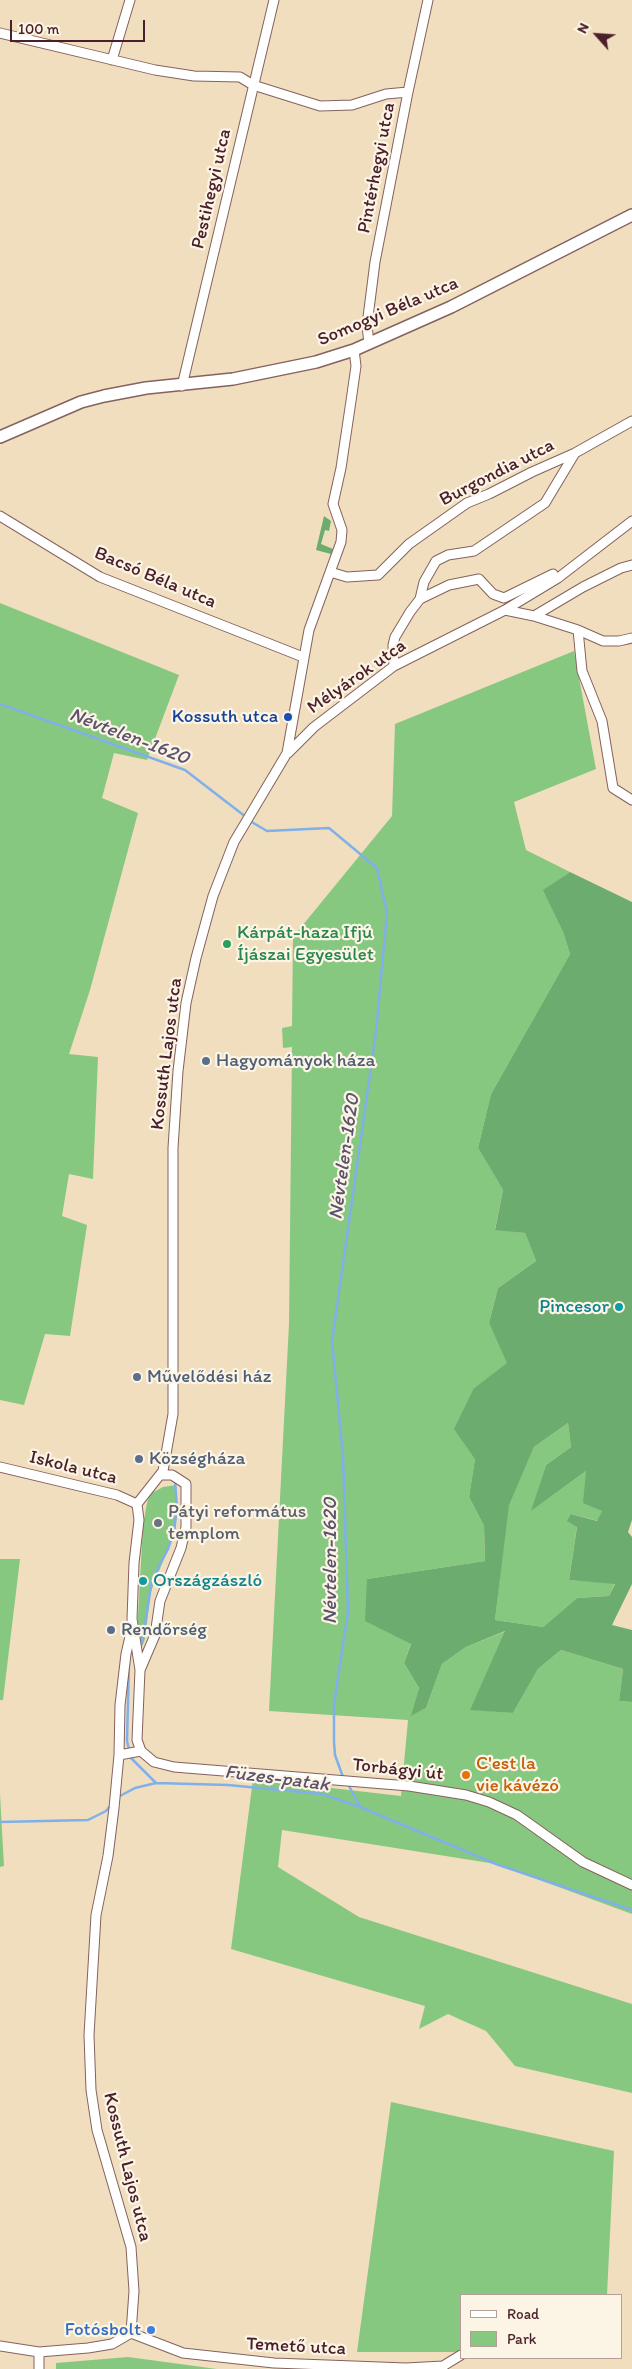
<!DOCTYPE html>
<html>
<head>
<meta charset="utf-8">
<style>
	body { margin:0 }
	#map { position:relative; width:632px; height:2369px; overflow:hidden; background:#f1debe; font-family:Itim,sans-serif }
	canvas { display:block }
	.legend { position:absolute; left:460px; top:2294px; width:162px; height:65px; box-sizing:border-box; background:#fcf5e5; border:1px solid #b59f9b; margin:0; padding:6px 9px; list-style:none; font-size:15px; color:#4a1f2b }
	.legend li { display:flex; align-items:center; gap:10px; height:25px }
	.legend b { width:25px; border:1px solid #b59f9b }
	.north { position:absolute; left:572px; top:10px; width:50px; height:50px; -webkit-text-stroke:4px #fcf5e5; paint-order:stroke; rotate:296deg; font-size:14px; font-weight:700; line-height:20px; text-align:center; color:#4a1f2b }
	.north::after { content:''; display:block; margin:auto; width:18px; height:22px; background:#4a1f2b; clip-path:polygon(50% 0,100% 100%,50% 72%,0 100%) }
	.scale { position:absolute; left:10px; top:20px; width:135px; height:22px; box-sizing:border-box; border:2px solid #4a1f2b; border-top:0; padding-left:6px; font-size:15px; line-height:18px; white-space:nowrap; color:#4a1f2b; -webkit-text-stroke:4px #fcf5e5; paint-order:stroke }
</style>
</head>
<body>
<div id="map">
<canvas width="632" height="2369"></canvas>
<ul class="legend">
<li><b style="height:6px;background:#fff"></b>Road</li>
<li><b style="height:14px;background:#87c881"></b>Park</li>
</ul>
<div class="north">N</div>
<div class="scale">100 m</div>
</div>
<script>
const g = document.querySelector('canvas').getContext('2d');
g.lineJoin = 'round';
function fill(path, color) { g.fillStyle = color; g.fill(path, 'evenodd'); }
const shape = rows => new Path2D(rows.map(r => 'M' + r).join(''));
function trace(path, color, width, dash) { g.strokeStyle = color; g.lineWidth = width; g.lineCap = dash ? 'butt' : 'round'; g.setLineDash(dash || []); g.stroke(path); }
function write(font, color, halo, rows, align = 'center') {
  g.font = font + ' Itim,sans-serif'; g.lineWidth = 4.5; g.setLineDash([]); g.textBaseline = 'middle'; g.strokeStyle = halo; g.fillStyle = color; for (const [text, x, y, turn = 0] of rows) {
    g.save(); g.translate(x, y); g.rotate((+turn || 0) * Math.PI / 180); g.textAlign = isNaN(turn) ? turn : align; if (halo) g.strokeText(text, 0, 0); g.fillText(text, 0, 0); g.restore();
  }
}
const green = shape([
	[0,603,179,675,147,760,114,753,102,798,138,813,90,990,69,1054,98,1057,93,1179,69,1174,62,1216,87,1225,70,1336,45,1334,24,1405,0,1400],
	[574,651,596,769,514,802,526,850,570,872,544,890,563,932,570,954,491,1094,478,1148,503,1190,495,1229,525,1233,536,1261,498,1288,489,1323,508,1363,474,1388,475,1459,469,1497,484,1526,485,1561,367,1579,411,1643,404,1663,419,1688,412,1715,426,1708,442,1664,466,1647,506,1631,471,1709,513,1713,538,1669,561,1650,623,1669,619,1701,632,1702,632,1914,496,1864,282,1830,278,1867,359,1917,632,2004,632,2093,515,2066,486,2031,448,2014,419,2029,425,2006,231,1949,253,1779,401,1796,408,1720,269,1711,289,1324,292,1047,283,1048,282,1028,292,1026,293,937,392,816,395,724],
	[568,1423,571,1447,546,1465,532,1510,586,1471,602,1511,598,1521,571,1514,577,1526,569,1580,615,1583,609,1596,577,1598,543,1627,495,1620,508,1505,534,1447],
	[176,1485,176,1529,151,1591,145,1639,140,1652,136,1652,143,1525,147,1503,150,1494,163,1487],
	[0,1559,20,1559,3,1700,0,1700],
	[0,1794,4,1866,0,1867],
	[391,2102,614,2151,607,2295,461,2295,461,2352,357,2352],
	[128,2357,217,2369,220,2369,56,2369,56,2363]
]);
const forest = shape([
	[324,516,331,521,329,531,325,530,321,544,333,549,331,554,316,550],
	[570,872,632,902,632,1520,628,1532,632,1537,632,1584,612,1625,632,1630,632,1702,619,1701,623,1669,561,1650,538,1669,513,1713,470,1710,505,1631,466,1647,442,1664,426,1708,411,1716,419,1688,404,1663,411,1644,365,1621,367,1579,485,1561,484,1526,469,1497,475,1459,454,1429,474,1388,507,1363,489,1323,498,1288,536,1261,525,1233,495,1230,503,1190,478,1148,491,1094,570,954,563,932,543,890],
	[568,1423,571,1447,546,1465,531,1511,586,1471,583,1503,602,1511,597,1521,571,1514,567,1521,577,1527,569,1580,615,1584,609,1596,577,1598,543,1627,495,1620,509,1505,534,1447]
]);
const stream = shape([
	[0,704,185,770,246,817],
	[250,821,267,831,329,828,377,868,387,913,376,1032,332,1341,343,1456,348,1612,334,1704,334,1742,335,1755,343,1777],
	[142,1643,152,1580,168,1549,174,1531,177,1508,175,1480],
	[129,1663,127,1741,131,1758,156,1783],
	[348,1784,360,1807],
	[118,1797,135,1788,156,1783,228,1785,322,1794,360,1807,496,1864,632,1910],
	[0,1822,88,1820,106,1811,111,1805]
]);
const minor = shape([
	[0,33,155,70,194,76,240,77,253,85,320,106,352,105,386,94,408,92],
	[112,60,130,0],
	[369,344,367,325,375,262,408,92,428,0],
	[182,386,274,0],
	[0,516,100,577,303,657],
	[330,572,347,577,378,575,409,544,467,503,489,494,532,472,575,453,632,421],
	[420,599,424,582,436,561,448,555,474,551,545,503,575,453],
	[505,610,534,616,578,630,582,671,602,721,613,788,632,800],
	[534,616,583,587,621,568,632,565],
	[578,630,603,641,619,641,632,638],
	[394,666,393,645,395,637,410,612,420,599,449,585,479,579,493,594,504,598,553,574],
	[288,753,314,727,394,666,505,610,558,578,632,521],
	[0,1467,117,1495,137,1504],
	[140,1670,155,1635,160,1601,181,1548,186,1527,186,1484,172,1475,161,1475],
	[141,1751,137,1740,140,1670,132,1619,134,1563,139,1520,137,1504,163,1471,173,1414,173,1148,178,1071,186,1003,196,958,213,896,234,842,287,753,309,630,341,542,342,530,333,504,341,468,351,401,356,366,354,350],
	[141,1751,154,1762,174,1767,409,1786,466,1795,489,1802,517,1815,583,1862,632,1885],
	[119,1755,141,1751],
	[131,2333,134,2291,131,2247,97,2130,91,2090,89,2035,96,1915,108,1856,114,1808,119,1755,120,1705,126,1654,131,1632],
	[131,2333,183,2353,274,2363,406,2368,443,2366,461,2355],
	[0,2346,39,2352,88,2348,112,2344,131,2333],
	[39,2369,39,2352]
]);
const secondary = shape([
	[0,437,81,402,104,396,146,388,233,379,316,362,354,350,451,307,632,215]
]);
const markers = [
	[288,717,5,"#1a4fb4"],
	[227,944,5,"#2e9e5b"],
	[206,1061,5,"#5c6f8a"],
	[619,1307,5,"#0f9aa8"],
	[137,1377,5,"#5c6f8a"],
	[139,1459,5,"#5c6f8a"],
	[158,1523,5,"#6b7280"],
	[143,1581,5,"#0f9aa8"],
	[111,1630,5,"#5c6f8a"],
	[466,1775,5,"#e8710a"],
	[151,2330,5,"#3f7fe0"]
];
const streetNames = [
	["Pintérhegyi utca",377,168,-79],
	["Pestihegyi utca",212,189,-77],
	["Somogyi Béla utca",388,312,-23],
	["Burgondia utca",497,473,-27],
	["Bacsó Béla utca",155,578,23],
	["Mélyárok utca",357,677,-35],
	["Kossuth Lajos utca",167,1054,-83],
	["Iskola utca",73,1468,14],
	["Torbágyi út",398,1770,6],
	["Kossuth Lajos utca",127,2167,76],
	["Temető utca",296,2347,3]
];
const transitNames = [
	["Kossuth utca",278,717]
];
const leisureNames = [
	["Kárpát-haza Ifjú",237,933],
	["Íjászai Egyesület",237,955]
];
const serviceNames = [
	["Hagyományok háza",216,1061],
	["Művelődési ház",147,1377],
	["Községháza",149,1459],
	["Rendőrség",121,1630]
];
const cultureNames = [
	["Pincesor",609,1307],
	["Országzászló",153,1581,"left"]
];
const worshipNames = [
	["Pátyi református",168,1512],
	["templom",168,1534]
];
const foodNames = [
	["C'est la",476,1764],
	["vie kávézó",476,1786]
];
const shopNames = [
	["Fotósbolt",141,2330]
];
const waterNames = [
	["Névtelen-1620",129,737,21],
	["Névtelen-1620",345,1157,-82],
	["Névtelen-1620",331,1561,-90],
	["Füzes-patak",277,1779,7]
];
fill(green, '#87c881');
fill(forest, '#6dac6f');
trace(stream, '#7fb0ea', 2.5);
trace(minor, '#84625e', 11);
trace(secondary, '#84625e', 14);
trace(minor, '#fff', 9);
trace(secondary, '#fff', 11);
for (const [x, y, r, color] of markers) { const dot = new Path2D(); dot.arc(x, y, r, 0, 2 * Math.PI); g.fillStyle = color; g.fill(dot); trace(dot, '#fcf5e5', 2); }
write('19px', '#4a1f2b', '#fcf5e5', streetNames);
write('19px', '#164399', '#fcf5e5', transitNames, 'right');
write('19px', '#27864d', '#fcf5e5', leisureNames, 'left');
write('19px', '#4e5e75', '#fcf5e5', serviceNames, 'left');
write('19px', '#0d838f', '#fcf5e5', cultureNames, 'right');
write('19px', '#5b616d', '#fcf5e5', worshipNames, 'left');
write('19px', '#c56008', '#fcf5e5', foodNames, 'left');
write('19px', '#366cbe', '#fcf5e5', shopNames, 'right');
write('italic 20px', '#5d526e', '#fcf5e5', waterNames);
</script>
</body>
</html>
